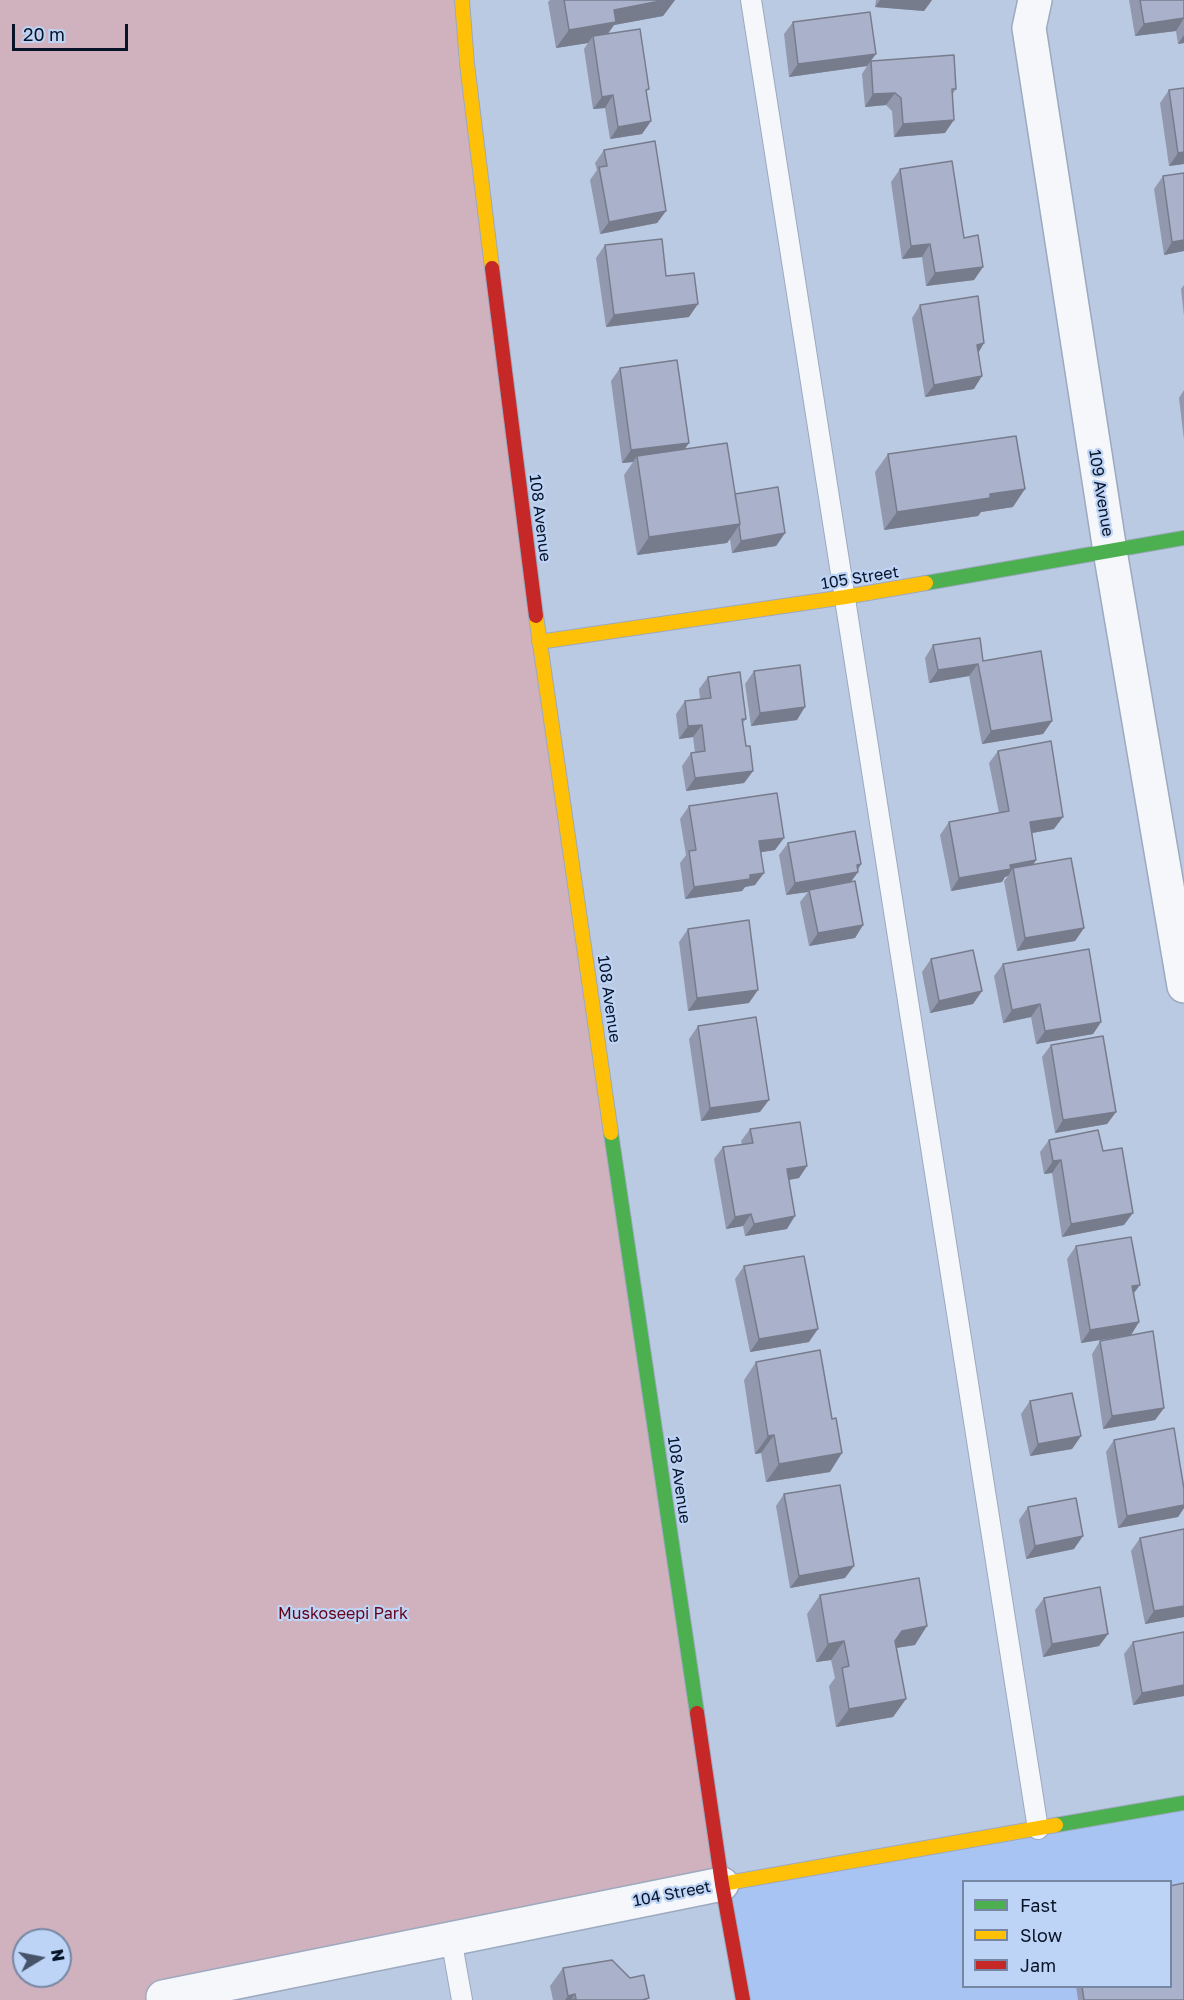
<!DOCTYPE html>
<html>
<head>
<meta charset="utf-8">
<style>
	body { margin:0 }
	#map { position:relative; width:1184px; height:2000px; overflow:hidden; background:#bbcae3; font-family:"Golos Text",sans-serif }
	canvas { display:block }
	.legend { position:absolute; left:962px; top:1880px; width:210px; height:108px; box-sizing:border-box; background:#bed4f6; border:2px solid #7587a3; margin:0; padding:8px 10px; list-style:none; font-size:18px; color:#071327 }
	.legend li { display:flex; align-items:center; gap:12px; height:30px }
	.legend b { width:30px; border:2px solid #7587a3 }
	.north { position:absolute; left:12px; top:1928px; width:60px; height:60px; box-sizing:border-box; background:#bed4f6; border:2px solid #7587a3; border-radius:50%; rotate:80deg; font-size:16px; font-weight:700; line-height:24px; text-align:center; color:#071327 }
	.north::after { content:''; display:block; margin:auto; width:21px; height:27px; background:#465369; clip-path:polygon(50% 0,100% 100%,50% 72%,0 100%) }
	.scale { position:absolute; left:12px; top:24px; width:116px; height:27px; box-sizing:border-box; border:3px solid #071327; border-top:0; padding-left:8px; font-size:18px; line-height:21px; white-space:nowrap; color:#071327; -webkit-text-stroke:4px #bed4f6; paint-order:stroke }
</style>
</head>
<body>
<div id="map">
<canvas width="1184" height="2000"></canvas>
<ul class="legend">
<li><b style="height:8px;background:#4caf50"></b>Fast</li>
<li><b style="height:8px;background:#ffc107"></b>Slow</li>
<li><b style="height:8px;background:#c62828"></b>Jam</li>
</ul>
<div class="north">N</div>
<div class="scale">20 m</div>
</div>
<script>
const g = document.querySelector('canvas').getContext('2d');
g.lineJoin = 'round';
function fill(path, color) { g.fillStyle = color; g.fill(path, 'evenodd'); }
const shape = rows => new Path2D(rows.map(r => 'M' + r).join(''));
function trace(path, color, width, dash) { g.strokeStyle = color; g.lineWidth = width; g.lineCap = dash ? 'butt' : 'round'; g.setLineDash(dash || []); g.stroke(path); }
function write(font, color, halo, rows, align = 'center') {
  g.font = font + ' "Golos Text",sans-serif'; g.lineWidth = 4.5; g.setLineDash([]); g.textBaseline = 'middle'; g.strokeStyle = halo; g.fillStyle = color; for (const [text, x, y, turn = 0] of rows) {
    g.save(); g.translate(x, y); g.rotate((+turn || 0) * Math.PI / 180); g.textAlign = isNaN(turn) ? turn : align; if (halo) g.strokeText(text, 0, 0); g.fillText(text, 0, 0); g.restore();
  }
}
const built = shape([
	[1184,1803,1184,2000,743,2000,722,1884],
	[964,1882,1170,1882,1170,1986,964,1986]
]);
const green = shape([
	[0,0,467,0,458,58,730,1889,164,2000,0,2000],
	[24,1940,60,1940,60,1976,24,1976]
]);
const lane = shape([
	[751,0,1038,1829],
	[451,1938,462,2000]
]);
const street = shape([
	[1035,0,1029,28,1110,551,1184,986],
	[164,2000,163,1997,722,1884]
]);
const fast = shape([
	[926,583,1184,538],
	[611,1133,697,1713],
	[1056,1825,1184,1803]
]);
const slow = shape([
	[462,0,467,64,492,268],
	[536,616,611,1133],
	[539,642,845,597,926,583],
	[722,1884,1056,1825]
]);
const jam = shape([
	[492,268,536,616],
	[697,1713,722,1884,743,2000]
]);
const wall = shape([
	[550,0,675,0,663,16,614,25,608,34,646,93,651,121,642,134,610,139,605,108,593,109,584,49,588,43,556,48,548,2],
	[876,0,932,0,924,11,875,7],
	[1129,0,1184,0,1184,43,1178,44,1176,31,1135,36],
	[793,22,871,61,956,89,952,95,945,133,894,137,892,111,886,105,865,107,862,74,867,66,789,77,784,34],
	[1169,90,1184,164,1169,166,1160,103],
	[604,150,666,211,657,223,600,234,590,180,597,170,595,163],
	[900,169,983,267,974,280,926,286,922,257,902,259,891,182],
	[1163,176,1184,251,1164,255,1154,189],
	[605,245,666,276,689,317,606,327,596,258],
	[1184,285,1184,316,1181,289],
	[920,305,984,343,979,352,974,389,925,397,912,318],
	[620,368,684,449,735,494,785,533,776,546,732,553,730,539,727,543,637,555,624,475,633,462,622,463,611,381],
	[1184,390,1184,440,1179,398],
	[888,454,1013,507,981,512,978,516,884,530,875,472],
	[933,645,983,661,1052,721,1043,734,982,744,969,676,929,683,925,658],
	[754,671,797,720,751,726,745,684],
	[708,677,746,719,743,723,746,746,753,771,744,783,686,791,682,766,691,753,695,753,693,737,679,739,676,714,685,701,700,699,699,689],
	[998,751,1054,829,1032,833,1036,860,1033,865,1084,928,1075,941,1017,951,1004,881,1008,876,1005,877,1002,882,951,891,940,835,949,822,999,813,989,763],
	[689,806,775,850,760,852,755,885,745,887,742,891,685,899,680,863,686,855,680,819],
	[788,843,861,864,858,870,858,872,851,882,863,925,855,938,809,946,800,902,808,892,786,895,779,855],
	[688,929,749,1003,688,1011,679,942],
	[931,959,982,991,973,1004,930,1013,922,972],
	[1003,964,1101,1022,1093,1034,1036,1044,1031,1017,1003,1023,994,976],
	[698,1026,760,1112,701,1121,689,1039],
	[1051,1045,1116,1112,1107,1124,1055,1133,1042,1057],
	[750,1129,807,1166,799,1178,789,1180,787,1229,745,1236,743,1226,726,1229,714,1159,723,1147,742,1144,741,1141],
	[1049,1140,1124,1225,1062,1237,1052,1173,1044,1174,1040,1152],
	[1076,1246,1134,1293,1139,1322,1131,1335,1081,1343,1067,1259],
	[744,1266,809,1342,750,1352,735,1279],
	[1100,1341,1164,1408,1155,1420,1103,1429,1092,1354],
	[756,1362,830,1472,766,1482,761,1453,755,1454,744,1380],
	[1030,1401,1081,1436,1072,1449,1030,1456,1021,1414],
	[1114,1440,1184,1489,1184,1508,1178,1517,1118,1528,1106,1452],
	[784,1494,845,1578,790,1588,776,1506],
	[1028,1507,1074,1549,1026,1559,1019,1520],
	[1184,1529,1184,1617,1145,1624,1131,1551,1140,1538],
	[820,1595,915,1645,897,1648,906,1699,893,1717,836,1727,829,1686,835,1678,831,1660,816,1662,807,1614],
	[1044,1598,1108,1634,1099,1646,1043,1657,1035,1610],
	[1133,1642,1184,1696,1133,1705,1124,1654],
	[563,1968,648,2000,553,2000,550,1986],
	[1076,1986,1170,1986,1184,2000,1078,2000]
]);
const shadedWall = shape([
	[665,0,675,0,663,16,614,25,603,40,593,36,588,43,556,48,569,30,614,10],
	[880,0,932,0,924,11,875,7],
	[1184,18,1176,31,1135,36,1144,24],
	[1184,35,1184,43,1178,44],
	[876,54,867,66,789,77,798,64],
	[895,93,886,105,865,107,873,94],
	[613,95,605,108,593,109,602,97],
	[954,120,945,133,894,137,903,124],
	[651,121,642,134,610,139,618,127],
	[1184,152,1184,164,1169,166,1178,153],
	[666,211,657,223,600,234,609,222],
	[1184,240,1184,251,1164,255,1172,242],
	[930,244,922,257,902,259,911,246],
	[983,267,974,280,926,286,935,273],
	[698,304,689,317,606,327,614,315],
	[984,343,976,356,977,345],
	[982,376,974,389,925,397,934,385],
	[689,443,680,456,637,456,633,462,622,463,631,450],
	[1025,489,1013,507,981,512,978,516,884,530,897,512,990,494],
	[740,524,727,543,637,555,649,537],
	[785,533,776,546,732,553,741,541],
	[978,664,969,676,929,683,938,670],
	[805,707,797,720,751,726,760,713],
	[1052,721,1043,734,982,744,991,731],
	[702,725,693,737,679,739,688,726],
	[753,771,744,783,686,791,695,778],
	[1063,817,1054,829,1021,835,1030,822],
	[784,838,775,850,750,854,759,841],
	[1036,860,1028,873,1013,868,1008,876,1005,877,1002,882,951,891,959,878,1010,865],
	[861,864,856,872,858,872,849,884,809,890,808,892,786,895,795,883],
	[764,873,755,885,745,887,742,891,685,899,694,887],
	[863,925,855,938,809,946,818,933],
	[1084,928,1075,941,1017,951,1025,938],
	[758,990,749,1003,688,1011,697,998],
	[982,991,973,1004,930,1013,939,1001],
	[1040,1004,1031,1017,1003,1023,1012,1010],
	[1101,1022,1093,1034,1036,1044,1045,1031],
	[769,1100,760,1112,701,1121,710,1108],
	[1116,1112,1107,1124,1055,1133,1063,1120],
	[1061,1160,1052,1173,1044,1174,1053,1161],
	[807,1166,799,1178,778,1182,787,1169],
	[1133,1213,1124,1225,1062,1237,1071,1224],
	[751,1214,743,1226,726,1229,735,1217],
	[795,1216,787,1229,745,1236,754,1224],
	[1140,1285,1131,1297,1132,1286],
	[1139,1322,1131,1335,1081,1343,1090,1330],
	[818,1329,809,1342,750,1352,759,1339],
	[1164,1408,1155,1420,1103,1429,1112,1416],
	[774,1435,761,1453,755,1454,768,1436],
	[1081,1436,1072,1449,1030,1456,1038,1444],
	[842,1453,830,1472,766,1482,779,1464],
	[1184,1505,1184,1508,1178,1517,1118,1528,1127,1516],
	[1083,1536,1074,1549,1026,1559,1035,1546],
	[854,1566,845,1578,790,1588,799,1576],
	[1184,1606,1184,1617,1145,1624,1154,1611],
	[927,1626,915,1645,889,1649,902,1631],
	[1108,1634,1099,1646,1043,1657,1052,1644],
	[844,1641,831,1660,816,1662,828,1644],
	[1184,1685,1184,1696,1133,1705,1142,1693],
	[906,1699,893,1717,836,1727,849,1709],
	[575,1994,571,2000,565,2000,568,1996]
]);
const building = shape([
	[564,0,665,0,614,10,616,22,569,30,564,0],
	[1140,0,1184,0,1184,18,1144,24,1140,0],
	[870,12,876,54,798,64,793,22,870,12],
	[640,29,649,89,646,90,651,121,618,127,613,95,602,97,593,36,640,29],
	[954,55,956,89,952,89,954,120,903,124,901,98,895,93,873,94,871,61,954,55],
	[1184,88,1184,152,1178,153,1169,90,1184,88],
	[655,141,666,211,609,222,599,167,607,166,604,150,655,141],
	[952,161,964,238,978,235,983,267,935,273,930,244,911,246,900,169,952,161],
	[1184,173,1184,240,1172,242,1163,176,1184,173],
	[662,239,666,276,694,273,698,304,614,315,605,245,662,239],
	[978,296,984,343,977,345,982,376,934,385,920,305,978,296],
	[677,360,689,443,631,450,620,368,677,360],
	[1016,436,1025,489,990,494,990,498,897,512,888,454,1016,436],
	[727,443,740,524,649,537,637,456,727,443],
	[778,487,785,533,741,541,739,526,740,524,735,494,778,487],
	[980,638,983,661,1041,651,1052,721,991,731,978,664,938,670,933,645,980,638],
	[800,665,805,707,760,713,754,671,800,665],
	[740,672,746,719,742,719,746,746,750,746,753,771,695,778,691,753,705,751,702,725,688,726,685,701,711,698,708,677,740,672],
	[1051,741,1063,817,1030,822,1036,860,1010,865,1011,869,959,878,949,822,1009,811,998,751,1051,741],
	[777,793,784,838,759,841,764,873,750,875,750,879,694,887,689,851,696,850,689,806,777,793],
	[855,831,861,864,857,865,858,872,795,883,788,843,855,831],
	[1071,858,1084,928,1025,938,1013,868,1071,858],
	[855,881,863,925,818,933,809,890,855,881],
	[749,920,758,990,697,998,688,929,749,920],
	[1089,949,1101,1022,1045,1031,1040,1004,1012,1010,1003,964,1089,949],
	[973,950,982,991,939,1001,931,959,973,950],
	[756,1017,769,1100,710,1108,698,1026,756,1017],
	[1103,1036,1116,1112,1063,1120,1051,1045,1103,1036],
	[800,1122,807,1166,787,1169,795,1216,754,1224,751,1214,735,1217,723,1147,753,1143,750,1129,800,1122],
	[1098,1130,1103,1151,1122,1148,1133,1213,1071,1224,1061,1160,1053,1161,1049,1140,1098,1130],
	[1131,1237,1140,1285,1132,1286,1139,1322,1090,1330,1076,1246,1131,1237],
	[804,1256,818,1329,759,1339,744,1266,804,1256],
	[1153,1331,1164,1408,1112,1416,1100,1341,1153,1331],
	[820,1350,832,1419,836,1418,842,1453,779,1464,774,1435,768,1436,756,1362,820,1350],
	[1072,1393,1081,1436,1038,1444,1030,1401,1072,1393],
	[1174,1428,1184,1489,1184,1505,1127,1516,1114,1440,1174,1428],
	[840,1485,854,1566,799,1576,784,1494,840,1485],
	[1076,1498,1083,1536,1035,1546,1028,1507,1076,1498],
	[1184,1529,1184,1606,1154,1611,1140,1538,1184,1529],
	[919,1578,927,1626,902,1631,895,1641,906,1699,849,1709,842,1668,849,1666,844,1641,828,1644,820,1595,919,1578],
	[1100,1587,1108,1634,1052,1644,1044,1598,1100,1587],
	[1184,1632,1184,1685,1142,1693,1133,1642,1184,1632],
	[1184,1883,1184,2000,1084,2000,1082,1986,1170,1986,1170,1886,1184,1883],
	[612,1960,630,1978,644,1975,649,1998,642,2000,571,2000,576,1999,575,1994,568,1996,563,1968,612,1960]
]);
const streetNames = [
	["109 Avenue",1101,493,81],
	["108 Avenue",540,518,83],
	["105 Street",860,578,-9],
	["108 Avenue",609,999,82],
	["108 Avenue",679,1480,82],
	["104 Street",672,1894,-11]
];
const parkNames = [
	["Muskoseepi Park",343,1614]
];
fill(built, '#a8c4f2');
fill(green, '#d0b2be');
trace(lane, '#9ca9bf', 22);
trace(street, '#9ca9bf', 36);
trace(fast, '#9ca9bf', 16);
trace(slow, '#9ca9bf', 16);
trace(jam, '#9ca9bf', 16);
trace(lane, '#f5f7fb', 20);
trace(street, '#f5f7fb', 33);
trace(fast, '#4caf50', 14);
trace(slow, '#ffc107', 14);
trace(jam, '#c62828', 14);
fill(wall, '#9298ae');
fill(shadedWall, '#777c8d');
fill(building, '#aab1ca');
trace(building, '#777c8d', 1.5);
write('16px', '#071327', '#bed4f6', streetNames);
write('16px', '#670117', '#bed4f6', parkNames);
</script>
</body>
</html>
